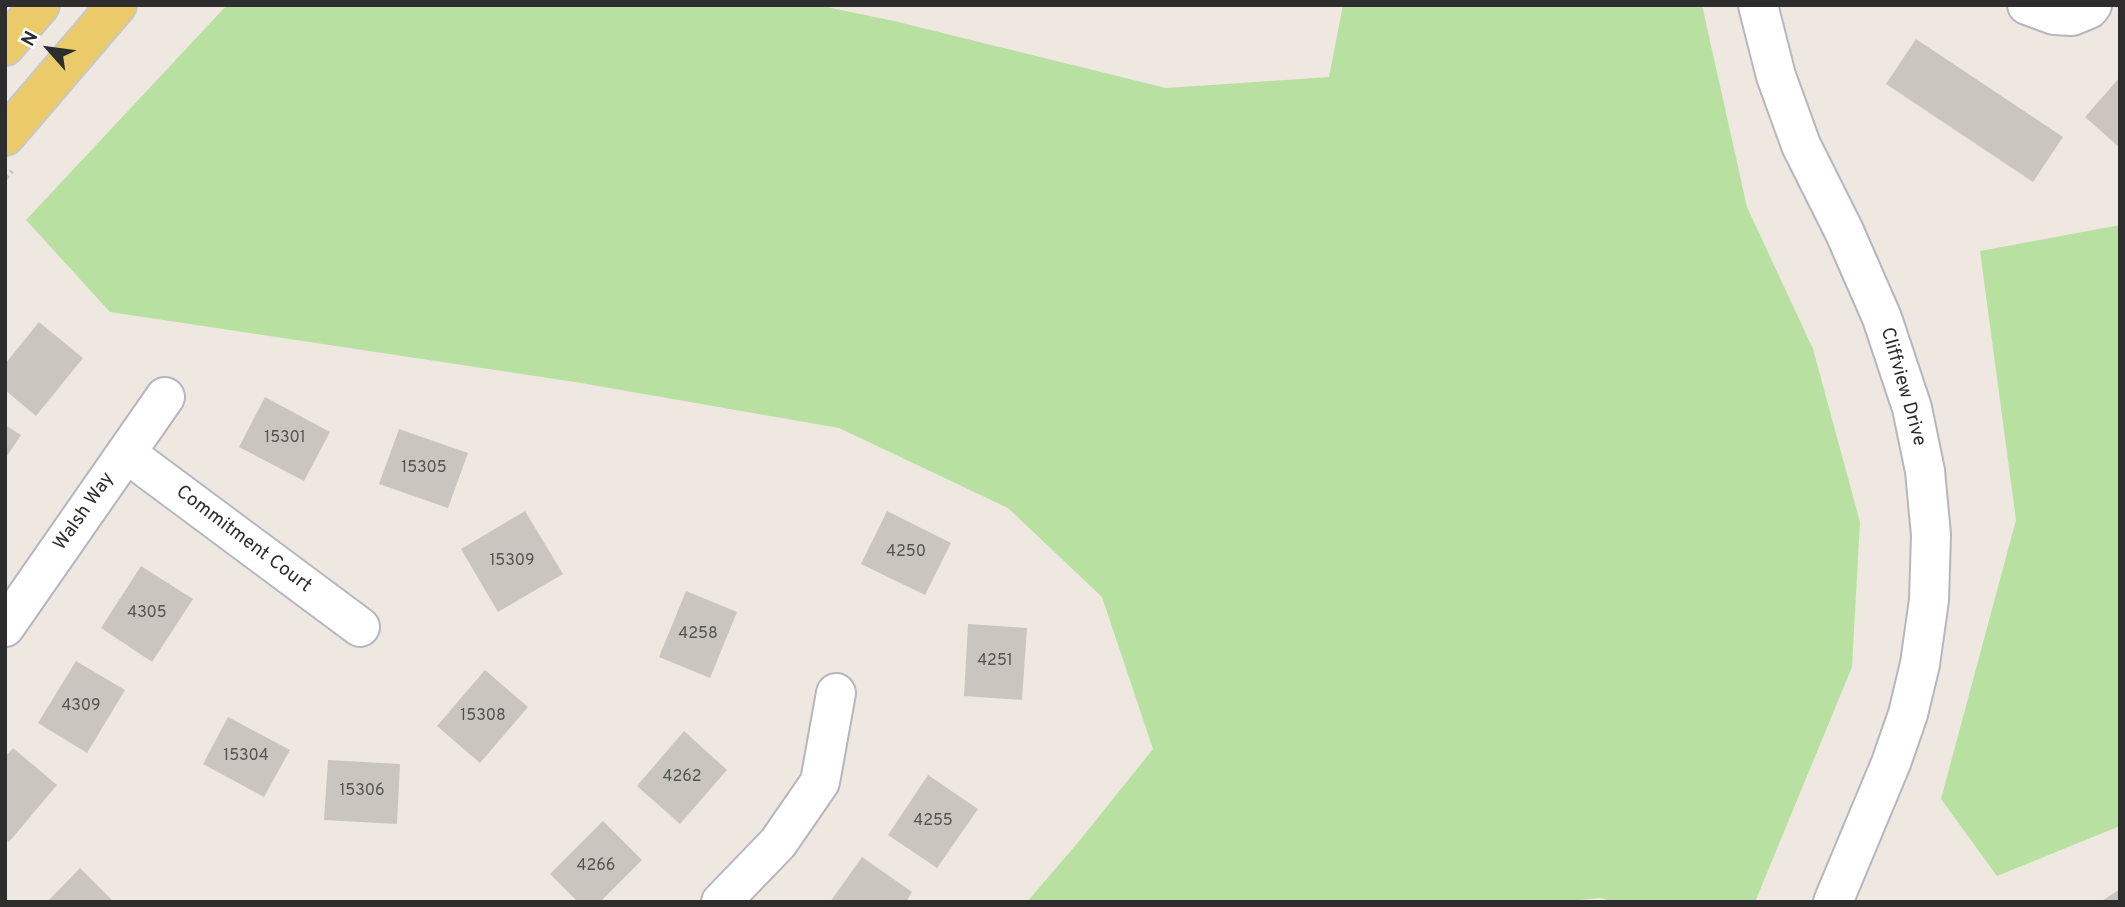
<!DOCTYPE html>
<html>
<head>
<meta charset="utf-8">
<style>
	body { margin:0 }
	#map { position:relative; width:2125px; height:907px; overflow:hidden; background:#eee8e1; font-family:Overpass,sans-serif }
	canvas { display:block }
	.frame { position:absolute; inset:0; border:7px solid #2d2d2d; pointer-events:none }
	.north { position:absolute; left:14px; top:14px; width:70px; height:70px; -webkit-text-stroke:5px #fff; paint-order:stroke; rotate:298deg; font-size:19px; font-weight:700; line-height:28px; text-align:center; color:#2d2d2d }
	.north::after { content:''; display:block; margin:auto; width:24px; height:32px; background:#2d2d2d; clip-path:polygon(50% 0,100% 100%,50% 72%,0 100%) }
</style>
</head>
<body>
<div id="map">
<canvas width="2125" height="907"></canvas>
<div class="frame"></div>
<div class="north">N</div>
</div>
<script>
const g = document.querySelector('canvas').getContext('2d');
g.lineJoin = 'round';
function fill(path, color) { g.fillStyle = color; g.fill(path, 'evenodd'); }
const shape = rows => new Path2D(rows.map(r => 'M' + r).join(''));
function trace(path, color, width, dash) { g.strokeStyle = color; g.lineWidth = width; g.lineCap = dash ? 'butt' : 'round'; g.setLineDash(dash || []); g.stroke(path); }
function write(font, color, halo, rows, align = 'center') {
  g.font = font + ' Overpass,sans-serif'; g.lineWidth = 7; g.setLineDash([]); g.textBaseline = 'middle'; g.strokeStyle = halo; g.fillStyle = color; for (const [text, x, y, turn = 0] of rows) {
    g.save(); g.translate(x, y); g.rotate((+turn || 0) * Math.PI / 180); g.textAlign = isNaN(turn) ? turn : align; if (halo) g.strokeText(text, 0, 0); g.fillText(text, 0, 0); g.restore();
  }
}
const green = shape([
	[227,5,817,5,894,21,1166,88,1329,77,1343,5,1702,5,1747,207,1813,349,1860,522,1852,667,1755,902,1613,902,1601,898,1557,902,1027,902,1080,840,1153,749,1102,597,1008,508,839,428,575,382,110,312,26,220],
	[2120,225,2120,826,1997,876,1941,799,2016,520,1980,251]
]);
const building = shape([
	[1916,39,2063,137,2033,182,1886,84],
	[2120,77,2120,148,2085,117],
	[39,322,83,358,36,416,5,390,5,364],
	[265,397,330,432,304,481,239,447],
	[5,425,21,435,5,459],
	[399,429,468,453,448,508,379,484],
	[525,511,563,574,498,612,461,549],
	[887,511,951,543,925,595,861,564],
	[141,566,193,599,152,662,101,628],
	[686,591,737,612,710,678,659,657],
	[968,624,1027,628,1022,700,964,696],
	[76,661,125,690,87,753,38,723],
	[485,670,528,707,480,763,437,726],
	[228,717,290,750,264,797,203,764],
	[684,731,727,770,680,824,637,786],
	[13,748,57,785,9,842,5,838,5,757],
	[328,760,400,764,397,824,324,820],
	[928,775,978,809,937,868,888,835],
	[603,821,642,860,600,902,578,902,550,874],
	[862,857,912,892,906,902,830,902],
	[80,868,114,902,47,902],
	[2120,889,2120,902,2100,902]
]);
const path = shape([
	[5,179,12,171]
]);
const minor = shape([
	[1758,5,1776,76,1801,145,1844,231,1882,318,1912,408,1925,471,1931,535,1929,600,1920,664,1908,714,1891,763,1833,902],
	[2027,5,2054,15,2072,16,2089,9,2092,5],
	[126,453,360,627],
	[5,627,165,397],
	[721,902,778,843,820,782,836,693]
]);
const major = shape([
	[5,46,40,5],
	[5,136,117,5]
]);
const numberNames = [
	["15301",285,439],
	["15305",424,469],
	["4250",906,553],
	["15309",512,562],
	["4305",147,614],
	["4258",698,635],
	["4251",995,662],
	["4309",81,707],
	["15308",483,717],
	["15304",246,757],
	["4262",682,778],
	["15306",362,792],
	["4255",933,822],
	["4266",596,867]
];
const streetNames = [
	["Cliffview Drive",1902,387,74],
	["Walsh Way",85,512,-55],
	["Commitment Court",243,540,37]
];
fill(green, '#b8e1a1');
fill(building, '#cac6bf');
trace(minor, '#b4b7c0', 42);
trace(major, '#c8c8c8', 42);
trace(path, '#c8c8c8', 4.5, [5, 3.5]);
trace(minor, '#fff', 38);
trace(major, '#ebca69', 38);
write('16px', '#545352', null, numberNames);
write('19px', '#2d2d2d', '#fff', streetNames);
</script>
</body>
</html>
